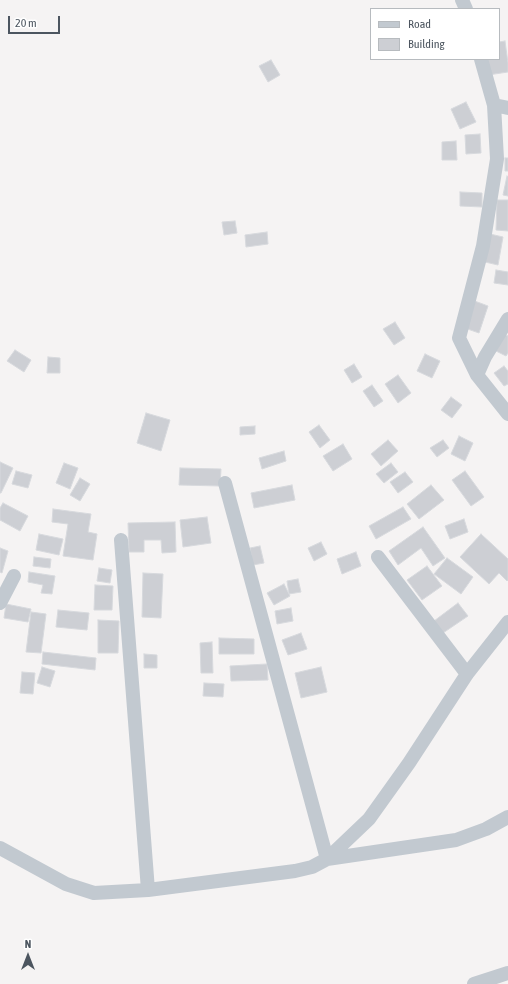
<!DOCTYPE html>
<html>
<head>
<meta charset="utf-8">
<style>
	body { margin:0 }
	#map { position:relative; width:508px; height:984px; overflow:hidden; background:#f5f3f3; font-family:"Asap Condensed",sans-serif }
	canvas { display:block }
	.legend { position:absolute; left:370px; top:8px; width:130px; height:52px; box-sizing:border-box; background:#fff; border:1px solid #b7bbbf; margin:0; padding:5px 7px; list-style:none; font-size:12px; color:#4c555f }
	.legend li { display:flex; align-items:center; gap:8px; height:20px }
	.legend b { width:20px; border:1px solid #b7bbbf }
	.north { position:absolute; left:8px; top:936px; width:40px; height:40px; -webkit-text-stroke:3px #fff; paint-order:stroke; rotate:0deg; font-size:11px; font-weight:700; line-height:16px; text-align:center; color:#4c555f }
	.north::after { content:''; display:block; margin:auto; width:14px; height:18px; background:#4c555f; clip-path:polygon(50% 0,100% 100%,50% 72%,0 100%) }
	.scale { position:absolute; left:8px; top:16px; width:52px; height:18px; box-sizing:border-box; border:2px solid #4c555f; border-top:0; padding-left:5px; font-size:12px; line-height:14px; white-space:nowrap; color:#4c555f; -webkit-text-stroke:3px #fff; paint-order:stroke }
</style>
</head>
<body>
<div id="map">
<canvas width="508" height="984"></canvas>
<ul class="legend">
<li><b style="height:5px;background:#c2c9d0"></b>Road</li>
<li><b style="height:11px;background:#cdcfd4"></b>Building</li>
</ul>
<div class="north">N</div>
<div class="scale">20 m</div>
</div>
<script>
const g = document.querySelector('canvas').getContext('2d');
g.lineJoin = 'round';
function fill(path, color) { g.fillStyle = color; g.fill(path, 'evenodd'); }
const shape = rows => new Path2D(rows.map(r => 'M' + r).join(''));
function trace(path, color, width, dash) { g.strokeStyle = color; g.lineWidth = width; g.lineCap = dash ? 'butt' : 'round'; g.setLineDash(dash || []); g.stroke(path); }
const building = shape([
	[505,41,508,63,508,72,488,75,486,59,499,59,499,42,505,41],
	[271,60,280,75,268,82,259,66,271,60],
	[466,102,476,122,460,129,451,109,466,102],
	[480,134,481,153,466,154,465,135,480,134],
	[456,141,457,160,442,160,442,142,456,141],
	[505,158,508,158,508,171,505,171,505,158],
	[507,176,508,177,508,196,503,195,507,176],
	[460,192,482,193,482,207,460,206,460,192],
	[497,200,508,200,508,231,496,230,497,200],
	[235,221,237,233,224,235,222,222,235,221],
	[267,232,268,244,246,247,245,235,267,232],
	[490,234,503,237,498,265,485,262,490,234],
	[496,270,508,272,508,285,494,283,496,270],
	[472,300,488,306,479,333,462,327,472,300],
	[395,322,405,338,394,345,383,329,395,322],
	[504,334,508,336,508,353,506,356,496,351,504,334],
	[15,350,31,360,24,372,7,361,15,350],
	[425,354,440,361,432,378,417,371,425,354],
	[48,357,60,358,60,373,47,373,48,357],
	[354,364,362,377,352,383,344,370,354,364],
	[504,366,508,371,508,384,504,386,494,373,504,366],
	[398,375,411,393,398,403,385,384,398,375],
	[372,385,383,401,374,407,363,391,372,385],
	[451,397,462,405,452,418,441,410,451,397],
	[146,413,170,420,161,451,137,443,146,413],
	[319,425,330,440,320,448,309,432,319,425],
	[255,426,255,434,240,435,240,427,255,426],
	[459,436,473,443,465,461,451,454,459,436],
	[388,440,398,451,381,466,371,454,388,440],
	[443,440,449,448,437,457,430,448,443,440],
	[343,444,352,459,333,471,323,456,343,444],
	[284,451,286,461,262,469,259,458,284,451],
	[0,462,13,468,1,493,0,493,0,462],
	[64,463,78,468,70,489,56,483,64,463],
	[391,463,398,472,384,483,376,474,391,463],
	[180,468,221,469,220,486,179,485,180,468],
	[16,471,32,475,28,488,12,484,16,471],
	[465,471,484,497,471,506,452,480,465,471],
	[405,472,413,482,398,493,390,482,405,472],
	[80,478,90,484,80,501,70,495,80,478],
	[292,485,295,500,254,508,251,493,292,485],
	[431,485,444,500,419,519,407,504,431,485],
	[3,503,28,516,20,531,0,520,0,508,3,503],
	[403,507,411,519,376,539,369,526,403,507],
	[53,509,91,514,88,532,97,534,93,560,63,556,68,524,52,522,53,509],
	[207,517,211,543,183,547,180,520,207,517],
	[464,519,468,532,450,539,445,526,464,519],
	[175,522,176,552,162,553,161,540,144,540,144,552,129,552,128,523,175,522],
	[423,527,445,558,433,566,421,548,398,565,389,551,423,527],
	[39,534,63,539,59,555,36,550,39,534],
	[481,534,508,559,508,580,507,581,499,573,489,584,460,557,481,534],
	[321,542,327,554,314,561,308,548,321,542],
	[260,546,264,563,253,565,250,548,260,546],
	[0,548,8,551,2,573,0,572,0,548],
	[356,552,361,566,342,574,337,559,356,552],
	[34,557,51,559,50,568,33,566,34,557],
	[447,558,473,577,461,594,434,574,447,558],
	[427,566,442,586,422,600,407,580,427,566],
	[99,568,112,570,110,583,97,581,99,568],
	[29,572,55,576,52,594,41,593,43,585,28,582,29,572],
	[143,573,163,574,161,618,142,617,143,573],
	[298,579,301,592,289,594,287,581,298,579],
	[284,584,290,596,274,605,267,593,284,584],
	[95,585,113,586,112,610,94,610,95,585],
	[458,603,468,616,443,633,434,621,458,603],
	[6,604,31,609,28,622,4,618,6,604],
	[291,608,293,621,277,624,275,611,291,608],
	[58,610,89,613,87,630,56,627,58,610],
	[31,612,46,614,41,653,26,652,31,612],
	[98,620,119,621,118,653,98,653,98,620],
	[301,633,307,649,288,655,282,640,301,633],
	[219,638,254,639,254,654,219,654,219,638],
	[212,642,213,673,201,673,200,643,212,642],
	[43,652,96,658,95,670,42,664,43,652],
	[144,654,157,655,157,668,144,668,144,654],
	[267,664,268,680,231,681,230,666,267,664],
	[42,667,55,671,50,687,37,683,42,667],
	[321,667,327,692,301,698,295,673,321,667],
	[22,672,35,673,33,694,20,693,22,672],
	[204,683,224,684,223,697,203,696,204,683]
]);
const street = shape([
	[462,0,466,9],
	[481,59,494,105,497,159,483,246,459,338,477,375,508,414],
	[494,105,508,108],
	[477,375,485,357,508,319],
	[225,483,327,859,456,840,486,829,508,817],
	[121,540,148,890],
	[378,557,467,674],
	[0,603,14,576],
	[0,848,66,884,94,893,148,890,295,871,312,867,327,859,369,819,409,763,467,674,508,622],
	[474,984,508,973]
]);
fill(building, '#cdcfd4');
trace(building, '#d7d9dd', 1);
trace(street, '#c2c9d0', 14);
</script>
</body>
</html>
